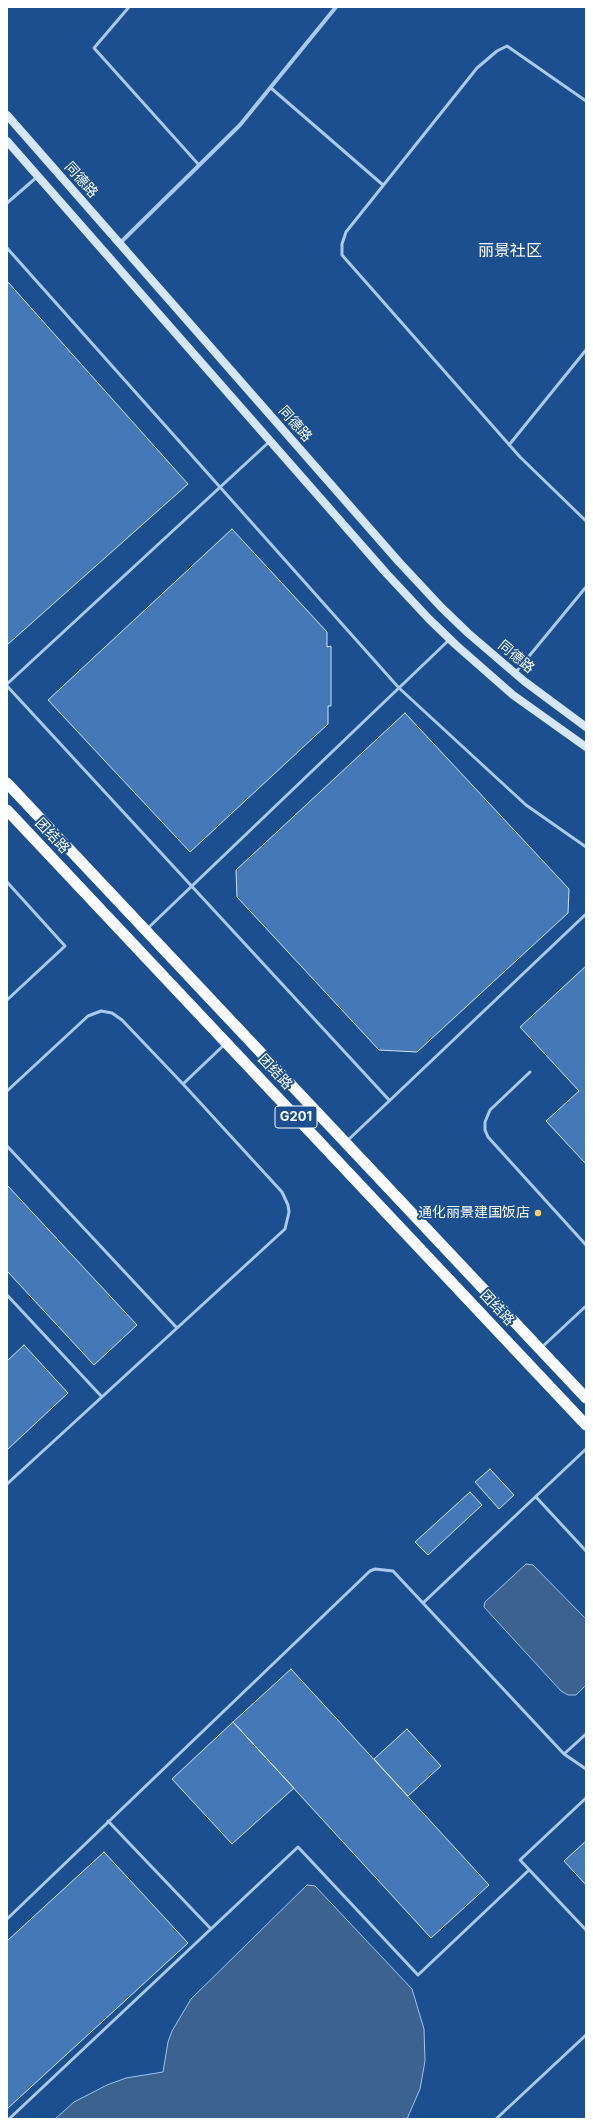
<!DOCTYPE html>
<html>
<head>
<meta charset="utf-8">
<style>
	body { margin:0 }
	#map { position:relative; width:593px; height:2126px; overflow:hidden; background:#1b4f8f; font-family:Inter,sans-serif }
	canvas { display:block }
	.frame { position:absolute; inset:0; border:8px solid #fff; pointer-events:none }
</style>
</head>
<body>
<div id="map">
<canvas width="593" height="2126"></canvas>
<div class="frame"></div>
</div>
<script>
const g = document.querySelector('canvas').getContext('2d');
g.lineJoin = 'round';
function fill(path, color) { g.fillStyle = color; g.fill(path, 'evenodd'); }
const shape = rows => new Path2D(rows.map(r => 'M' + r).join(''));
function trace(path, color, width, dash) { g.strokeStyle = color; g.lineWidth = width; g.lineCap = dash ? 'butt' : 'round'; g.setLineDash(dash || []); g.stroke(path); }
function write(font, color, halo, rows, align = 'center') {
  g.font = font + ' Inter,"Noto Sans SC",sans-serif'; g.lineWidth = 4; g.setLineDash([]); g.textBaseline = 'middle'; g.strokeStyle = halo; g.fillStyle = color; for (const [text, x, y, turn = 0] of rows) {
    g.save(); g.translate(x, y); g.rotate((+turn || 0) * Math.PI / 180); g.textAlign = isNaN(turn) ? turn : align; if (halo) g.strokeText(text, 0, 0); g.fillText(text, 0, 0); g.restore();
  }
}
const water = shape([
	[526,1564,533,1565,586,1619,586,1685,576,1695,568,1695,561,1691,484,1607,485,1602,526,1564],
	[307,1885,315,1886,412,1989,424,2029,425,2061,420,2089,407,2119,55,2119,74,2102,107,2085,126,2078,163,2072,168,2042,172,2031,191,1999,307,1885]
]);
const building = shape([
	[7,281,188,484,7,645,7,281],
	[232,529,327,632,327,647,331,646,331,706,328,706,328,724,190,852,48,700,232,529],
	[405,713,569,889,568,913,417,1052,379,1050,237,897,236,870,405,713],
	[586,966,586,1164,546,1121,579,1091,520,1027,586,966],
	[7,1185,137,1325,94,1365,7,1271,7,1185],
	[24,1345,68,1393,7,1450,7,1361,24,1345],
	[490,1469,514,1495,499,1509,475,1482,490,1469],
	[470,1492,482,1505,428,1555,415,1542,470,1492],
	[291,1669,489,1885,431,1938,233,1722,291,1669],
	[233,1722,294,1788,232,1844,172,1779,233,1722],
	[407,1729,441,1766,408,1796,374,1759,407,1729],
	[586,1841,586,1885,564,1861,586,1841],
	[104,1852,188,1943,7,2109,7,1941,104,1852]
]);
const service = shape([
	[129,7,94,48,199,165],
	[271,88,383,185],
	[586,101,507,46,497,51,477,68,346,232,342,244,342,255,520,457,586,521],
	[7,203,37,177],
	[7,248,399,688,526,805,586,847],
	[509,445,586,350],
	[516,672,586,587],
	[7,684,269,442],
	[7,686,389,1100],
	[7,882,65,946,7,1000],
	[147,929,449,640],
	[530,1072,490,1110,485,1122,485,1130,488,1137,586,1245],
	[183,1084,225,1044],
	[7,1091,88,1016,101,1011,112,1013,122,1020,183,1084,282,1192,288,1205,289,1212,285,1229,7,1484],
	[347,1141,586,914],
	[7,1146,177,1328],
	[7,1295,102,1397],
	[542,1347,586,1306],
	[536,1497,586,1551],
	[423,1603,586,1449],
	[564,1754,586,1734],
	[586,1798,520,1860,586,1930],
	[108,1821,211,1929],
	[7,1919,370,1571,375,1569,393,1571,564,1754,586,1769],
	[9,2119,298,1847,418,1975,529,1870],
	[496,2119,586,2035]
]);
const minor = shape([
	[120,243,240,125,336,7]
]);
const secondary = shape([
	[7,115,399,562,441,607,468,633,524,681,586,727],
	[7,141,386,573,429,619,456,645,513,695,586,747]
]);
const trunk = shape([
	[7,783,586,1398],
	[7,810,586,1425]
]);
const markers = [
	[538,1213,4,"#ffd166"]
];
const shields = [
	[296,1117,42]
];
const shieldNames = [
	["G201",296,1117]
];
const streetNames = [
	["同德路",81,180,49],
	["同德路",295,424,49],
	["同德路",516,657,40],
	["团结路",52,836,47],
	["团结路",275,1072,47],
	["团结路",497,1308,47]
];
const poiNames = [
	["通化丽景建国饭店",530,1213]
];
const quarterNames = [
	["丽景社区",510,251]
];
fill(water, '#3c6290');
trace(water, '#9cc4f0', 1);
fill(building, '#4478b7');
trace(building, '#cfe3fa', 1);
trace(service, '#a9c9ee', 3);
trace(minor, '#a9c9ee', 4);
trace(secondary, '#d6e6fa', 8);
trace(trunk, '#f8faff', 11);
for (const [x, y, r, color] of markers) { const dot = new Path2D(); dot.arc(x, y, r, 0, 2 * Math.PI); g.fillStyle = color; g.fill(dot); trace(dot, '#1b4f8f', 1.5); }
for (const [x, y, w] of shields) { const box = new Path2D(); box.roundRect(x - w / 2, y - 11, w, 22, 3); g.fillStyle = '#1b4f8f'; g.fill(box); trace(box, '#fff', 1); }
write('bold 13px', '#fff', null, shieldNames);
write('14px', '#fff', '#1b4f8f', streetNames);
write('14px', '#fff', '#1b4f8f', poiNames, 'right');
write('16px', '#fff', '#1b4f8f', quarterNames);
</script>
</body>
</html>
